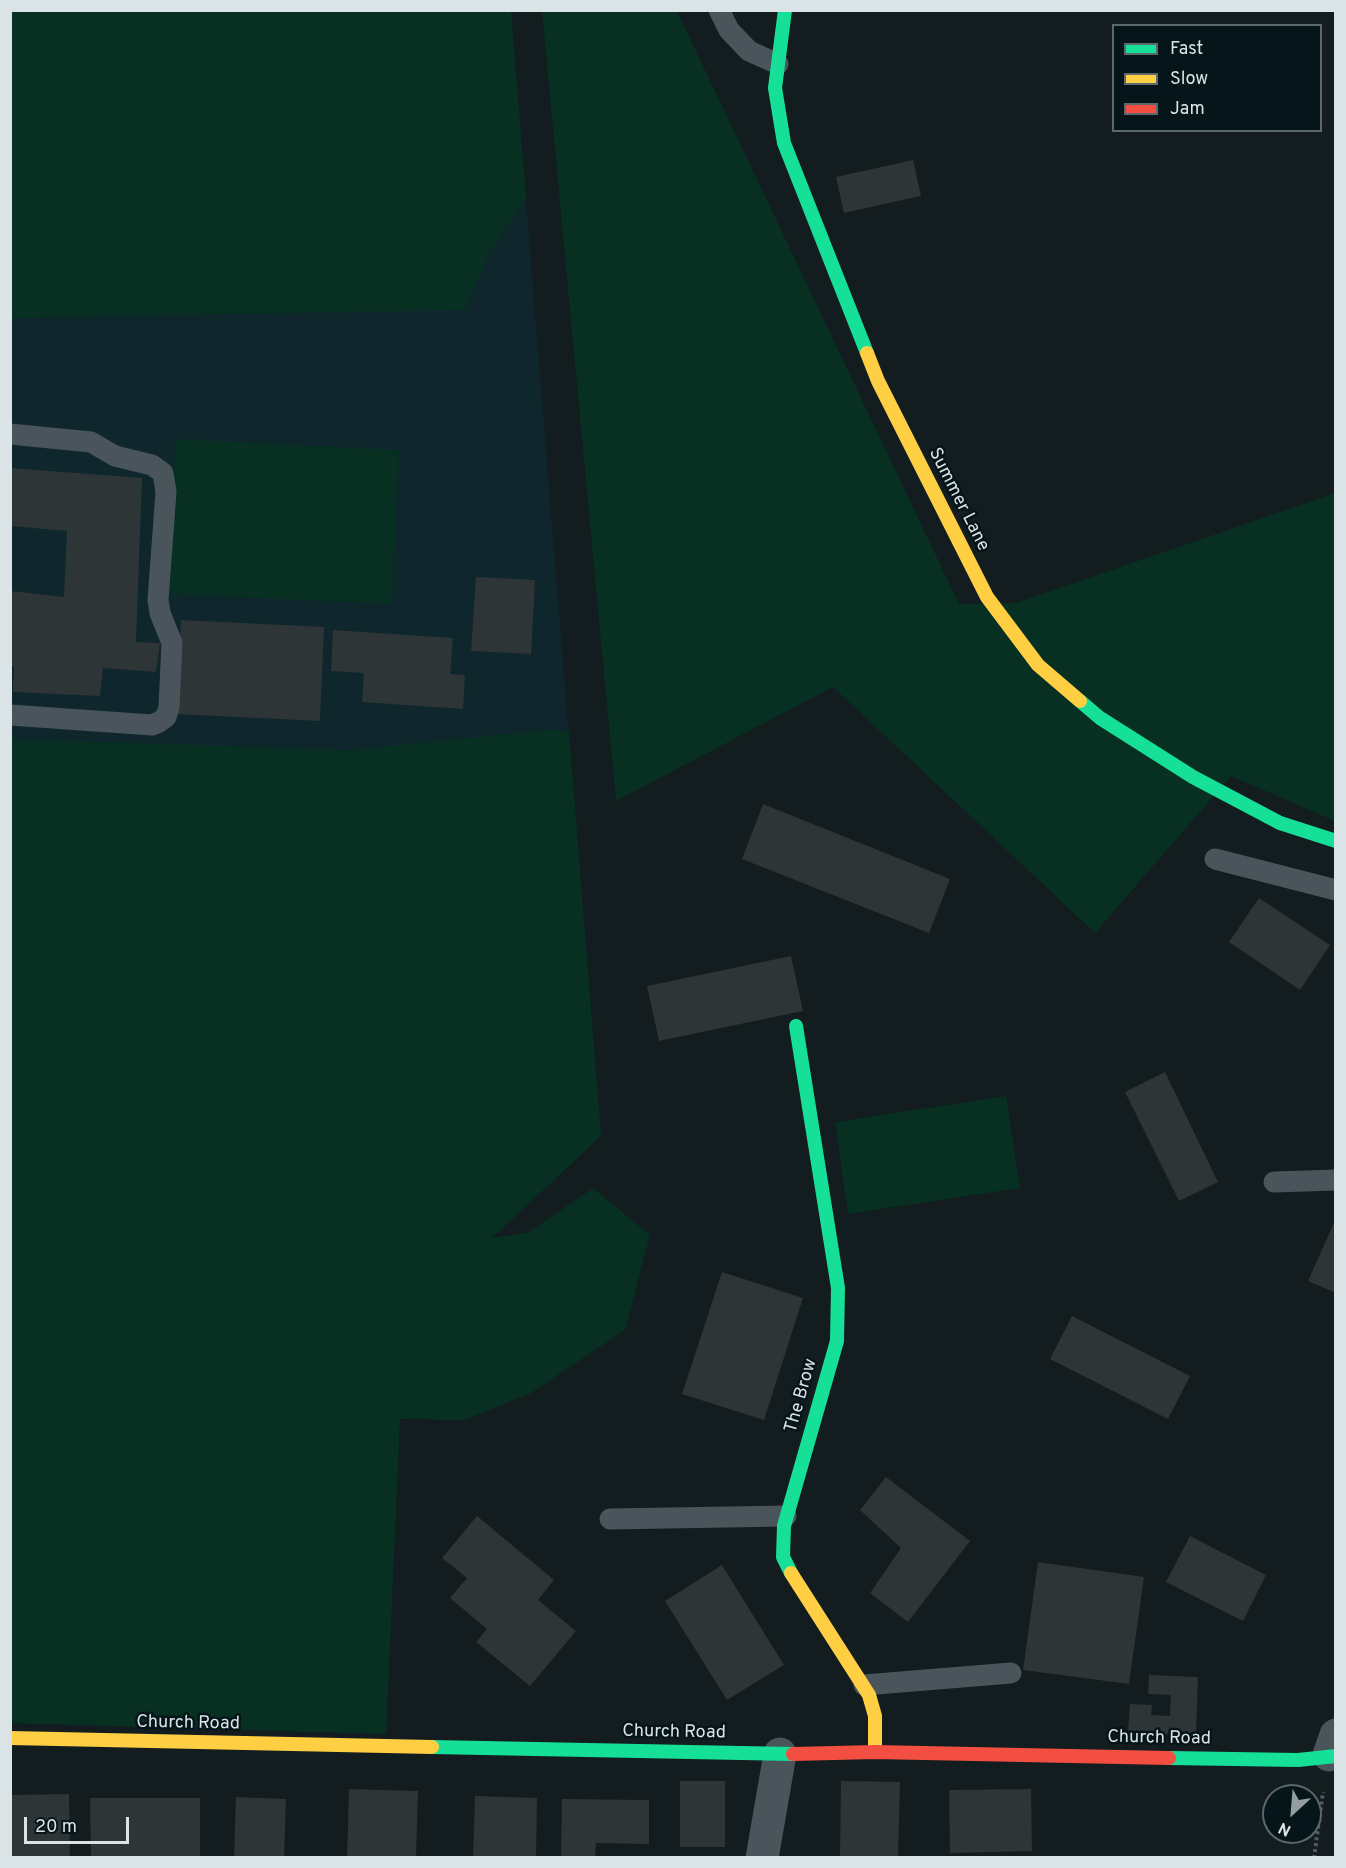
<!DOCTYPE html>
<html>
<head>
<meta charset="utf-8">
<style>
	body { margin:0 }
	#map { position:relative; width:1346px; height:1868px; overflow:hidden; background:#131c1e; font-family:Overpass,sans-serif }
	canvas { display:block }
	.frame { position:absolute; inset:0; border:12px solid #dae4e7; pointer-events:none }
	.legend { position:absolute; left:1112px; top:24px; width:210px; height:108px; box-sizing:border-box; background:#06151a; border:2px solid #5b686c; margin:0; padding:8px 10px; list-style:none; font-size:18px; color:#dae4e7 }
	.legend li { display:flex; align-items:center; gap:12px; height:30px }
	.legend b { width:30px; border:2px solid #5b686c }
	.north { position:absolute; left:1262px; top:1784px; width:60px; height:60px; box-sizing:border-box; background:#06151a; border:2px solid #5b686c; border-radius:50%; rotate:206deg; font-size:16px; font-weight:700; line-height:24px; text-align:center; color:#dae4e7 }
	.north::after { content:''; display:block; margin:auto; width:21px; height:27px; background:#949ea1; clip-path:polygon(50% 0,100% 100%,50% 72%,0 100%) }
	.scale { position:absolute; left:24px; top:1817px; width:105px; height:27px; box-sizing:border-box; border:3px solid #dae4e7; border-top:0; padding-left:8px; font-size:18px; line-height:21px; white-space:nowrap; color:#dae4e7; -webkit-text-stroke:4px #06151a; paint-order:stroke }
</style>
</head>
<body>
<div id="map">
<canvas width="1346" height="1868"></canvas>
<div class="frame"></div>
<ul class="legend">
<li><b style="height:8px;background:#16e098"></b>Fast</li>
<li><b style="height:8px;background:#ffcf43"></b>Slow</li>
<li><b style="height:8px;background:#f24e42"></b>Jam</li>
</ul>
<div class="north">N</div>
<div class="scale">20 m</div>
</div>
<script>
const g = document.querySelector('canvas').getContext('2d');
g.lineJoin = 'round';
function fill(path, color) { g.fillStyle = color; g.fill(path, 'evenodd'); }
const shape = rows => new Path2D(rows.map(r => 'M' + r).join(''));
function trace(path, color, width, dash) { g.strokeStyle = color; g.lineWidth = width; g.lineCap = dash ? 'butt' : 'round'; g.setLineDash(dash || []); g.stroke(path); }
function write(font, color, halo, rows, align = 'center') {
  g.font = font + ' Overpass,sans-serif'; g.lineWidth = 5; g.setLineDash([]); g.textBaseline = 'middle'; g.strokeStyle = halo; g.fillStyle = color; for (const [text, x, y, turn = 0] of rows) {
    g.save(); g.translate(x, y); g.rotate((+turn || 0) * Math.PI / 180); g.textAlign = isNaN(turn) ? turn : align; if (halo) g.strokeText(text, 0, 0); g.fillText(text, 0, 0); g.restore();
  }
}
const built = shape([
	[11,11,511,11,601,1136,404,1319,386,1734,11,1723]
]);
const green = shape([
	[10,11,511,11,526,198,487,257,465,310,11,318],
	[542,11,677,11,959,604,1016,603,1335,493,1335,821,1231,776,1095,933,833,687,616,801],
	[175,439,399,450,392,604,168,594],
	[546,730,569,731,601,1136,492,1238,529,1232,593,1188,650,1235,625,1330,531,1393,465,1420,400,1419,386,1734,11,1723,11,739,351,750],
	[1006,1096,1020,1188,848,1214,835,1122]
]);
const building = shape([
	[913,160,921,196,844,213,836,177],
	[10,468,142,478,136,642,160,643,156,672,103,668,100,696,13,692,14,666,10,666,10,591,64,597,67,531,10,526],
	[476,577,535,580,531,654,471,651],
	[181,620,324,627,320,721,176,714],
	[333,630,453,638,450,674,465,675,463,709,362,702,364,673,331,671],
	[763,804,950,879,929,933,742,859],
	[1259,898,1330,945,1300,990,1229,942],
	[791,956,803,1011,659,1041,647,986],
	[1165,1072,1218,1182,1179,1201,1125,1092],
	[1336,1218,1336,1293,1308,1281],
	[722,1272,803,1298,764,1420,682,1394],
	[1072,1316,1190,1376,1168,1419,1050,1359],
	[886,1477,970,1541,908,1622,870,1593,901,1548,860,1510],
	[477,1516,554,1580,538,1600,576,1631,530,1686,476,1642,487,1629,450,1598,467,1578,442,1558],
	[1190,1536,1266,1575,1243,1621,1166,1582],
	[1038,1562,1144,1577,1129,1684,1023,1670],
	[722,1565,784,1665,727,1700,665,1601],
	[1149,1675,1198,1677,1196,1735,1128,1732,1130,1704,1152,1705,1151,1715,1170,1716,1171,1695,1148,1694],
	[680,1781,725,1781,725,1847,680,1847],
	[841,1781,900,1782,898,1858,840,1858],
	[349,1789,418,1791,416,1858,347,1858],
	[1031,1789,1032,1851,950,1853,949,1790],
	[69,1794,70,1858,10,1858,10,1795],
	[475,1796,537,1798,536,1858,473,1858],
	[236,1797,286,1799,284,1858,234,1858],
	[90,1798,200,1798,200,1858,91,1858],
	[562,1799,649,1800,649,1844,596,1843,595,1858,561,1858]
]);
const path = shape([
	[1314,1858,1323,1792]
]);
const lane = shape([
	[719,10,729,30,749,51,778,64],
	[10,434,91,442,115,456,152,465,163,473,166,492,158,600,160,613,172,643,169,707,166,717,159,722,152,725,10,715],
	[1215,859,1336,890],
	[1274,1182,1336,1180],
	[610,1519,786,1516],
	[864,1685,1011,1673]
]);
const street = shape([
	[1329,1755,1336,1735],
	[762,1858,780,1754]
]);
const fast = shape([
	[785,10,775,88,784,143,867,353],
	[1080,701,1100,718,1193,777,1280,823,1336,841],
	[791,1573,783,1557,784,1526,837,1341,838,1288,796,1026],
	[432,1747,793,1754],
	[1169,1758,1298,1760,1336,1756]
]);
const slow = shape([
	[867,353,878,381,987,597,1038,665,1080,701],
	[791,1573,869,1695,875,1716,875,1752],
	[10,1738,432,1747]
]);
const jam = shape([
	[793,1754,875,1752,1169,1758]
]);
const streetNames = [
	["Summer Lane",958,500,63],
	["The Brow",802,1396,-74],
	["Church Road",188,1724,1],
	["Church Road",674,1733,1],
	["Church Road",1159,1739,1]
];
fill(built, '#0f262d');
fill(green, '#073022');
fill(building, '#2d3536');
trace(path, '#545d62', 4, [3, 3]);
trace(lane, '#49545b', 21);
trace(street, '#49545b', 33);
trace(fast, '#16e098', 14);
trace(slow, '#ffcf43', 14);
trace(jam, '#f24e42', 14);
write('18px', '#dae4e7', '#06151a', streetNames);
</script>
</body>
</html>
